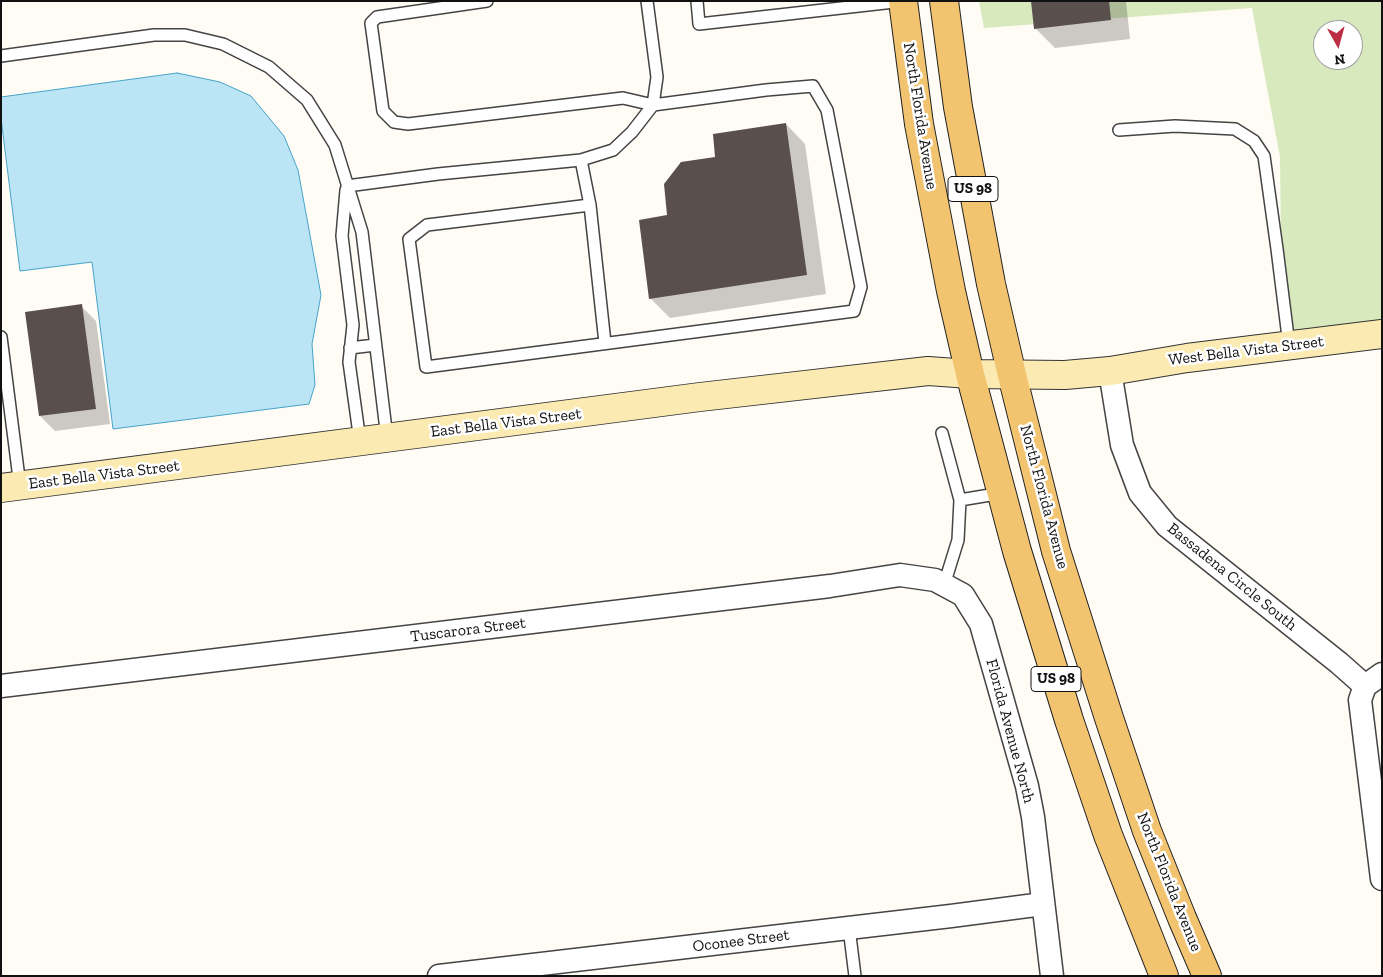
<!DOCTYPE html>
<html>
<head>
<meta charset="utf-8">
<style>
	body { margin:0 }
	#map { position:relative; width:1383px; height:977px; overflow:hidden; background:#fffbf5; font-family:"Zilla Slab",serif }
	canvas { display:block }
	.frame { position:absolute; inset:0; border:2px solid #111; pointer-events:none }
	.north { position:absolute; left:1313px; top:20px; width:50px; height:50px; box-sizing:border-box; background:#fff; border:1px solid #a0a0a0; border-radius:50%; rotate:173deg; font-size:14px; font-weight:700; line-height:20px; text-align:center; color:#111 }
	.north::after { content:''; display:block; margin:auto; width:18px; height:22px; background:#bc2d44; clip-path:polygon(50% 0,100% 100%,50% 72%,0 100%) }
</style>
</head>
<body>
<div id="map">
<canvas width="1383" height="977"></canvas>
<div class="frame"></div>
<div class="north">N</div>
</div>
<script>
const g = document.querySelector('canvas').getContext('2d');
g.lineJoin = 'round';
function fill(path, color) { g.fillStyle = color; g.fill(path, 'evenodd'); }
const shape = rows => new Path2D(rows.map(r => 'M' + r).join(''));
function trace(path, color, width, dash) { g.strokeStyle = color; g.lineWidth = width; g.lineCap = dash ? 'butt' : 'round'; g.setLineDash(dash || []); g.stroke(path); }
function write(font, color, halo, rows, align = 'center') {
  g.font = font + ' "Zilla Slab",serif'; g.lineWidth = 5; g.setLineDash([]); g.textBaseline = 'middle'; g.strokeStyle = halo; g.fillStyle = color; for (const [text, x, y, turn = 0] of rows) {
    g.save(); g.translate(x, y); g.rotate((+turn || 0) * Math.PI / 180); g.textAlign = isNaN(turn) ? turn : align; if (halo) g.strokeText(text, 0, 0); g.fillText(text, 0, 0); g.restore();
  }
}
const green = shape([
	[979,1,1382,1,1382,320,1282,333,1280,157,1252,8,984,28],
	[1323,30,1353,30,1353,60,1323,60]
]);
const water = shape([
	[177,73,220,82,251,96,284,136,298,170,321,295,312,344,315,385,309,404,113,429,92,262,20,271,1,118,1,97,177,73]
]);
const shadow = shape([
	[1032,1,1126,1,1130,39,1055,48,1036,29],
	[786,124,805,144,826,294,670,318,650,298,669,216,716,158],
	[81,306,96,321,110,424,55,431,40,416]
]);
const building = shape([
	[1031,1,1109,1,1111,20,1034,29],
	[786,123,807,275,649,299,639,220,667,215,664,184,681,162,715,157,713,134],
	[82,304,96,409,39,416,25,312]
]);
const lane = shape([
	[487,1,377,17,371,23,383,111,394,122,408,124,623,98,653,105,766,90,813,86,827,110,861,287,854,311,426,367,409,239,427,225,590,205],
	[697,1,699,24,903,1],
	[1,56,154,35,185,35,223,44,269,67,307,100,335,145,362,232,387,438],
	[1119,130,1175,126,1235,129,1254,141,1264,156,1277,249,1289,345],
	[581,160,590,205,605,343],
	[347,186,438,174,581,160,613,150,632,132,653,105,657,77,647,1],
	[346,190,342,236,353,325,349,362,360,441],
	[1,337,20,486],
	[350,348,375,345],
	[942,433,960,500,958,540,944,585],
	[960,500,1002,493],
	[849,928,855,976]
]);
const street = shape([
	[1110,371,1122,445,1140,493,1167,526,1339,663,1365,686],
	[1,686,830,586,900,575,935,580,963,595,981,624,1027,786,1033,817,1052,976],
	[1365,686,1360,700,1382,879],
	[1365,686,1382,674],
	[439,976,951,916,1043,904]
]);
const secondary = shape([
	[1,488,700,397,928,371,970,374,1065,375,1110,371,1187,358,1382,334]
]);
const primary = shape([
	[903,1,919,124,951,291,970,374,1017,551,1069,720,1108,835,1164,976],
	[944,1,958,107,991,284,1012,375,1056,551,1109,718,1147,831,1182,918,1207,976]
]);
const shields = [
	[973,189,50],
	[1056,679,50]
];
const shieldNames = [
	["US 98",973,189],
	["US 98",1056,679]
];
const streetNames = [
	["North Florida Avenue",920,116,81],
	["West Bella Vista Street",1246,351,-7],
	["East Bella Vista Street",506,423,-7],
	["East Bella Vista Street",104,475,-7],
	["North Florida Avenue",1044,497,75],
	["Bassadena Circle South",1232,577,39],
	["Tuscarora Street",468,630,-7],
	["Florida Avenue North",1010,731,75],
	["North Florida Avenue",1169,882,68],
	["Oconee Street",741,941,-7]
];
fill(green, '#d9e9be');
fill(water, '#bbe5f4');
trace(water, '#45a3c8', 1);
fill(shadow, '#0003');
fill(building, '#59504d');
trace(lane, '#444', 14);
trace(street, '#444', 25);
trace(secondary, '#333', 30);
trace(primary, '#222', 30);
trace(lane, '#fff', 11);
trace(street, '#fff', 22);
trace(secondary, '#fbebb3', 28);
trace(primary, '#f3c470', 28);
for (const [x, y, w] of shields) { const box = new Path2D(); box.roundRect(x - w / 2, y - 12.5, w, 25, 4); g.fillStyle = '#fff'; g.fill(box); trace(box, '#111', 1); }
write('bold 15px', '#111', null, shieldNames);
write('16px', '#111', '#fff', streetNames);
</script>
</body>
</html>
